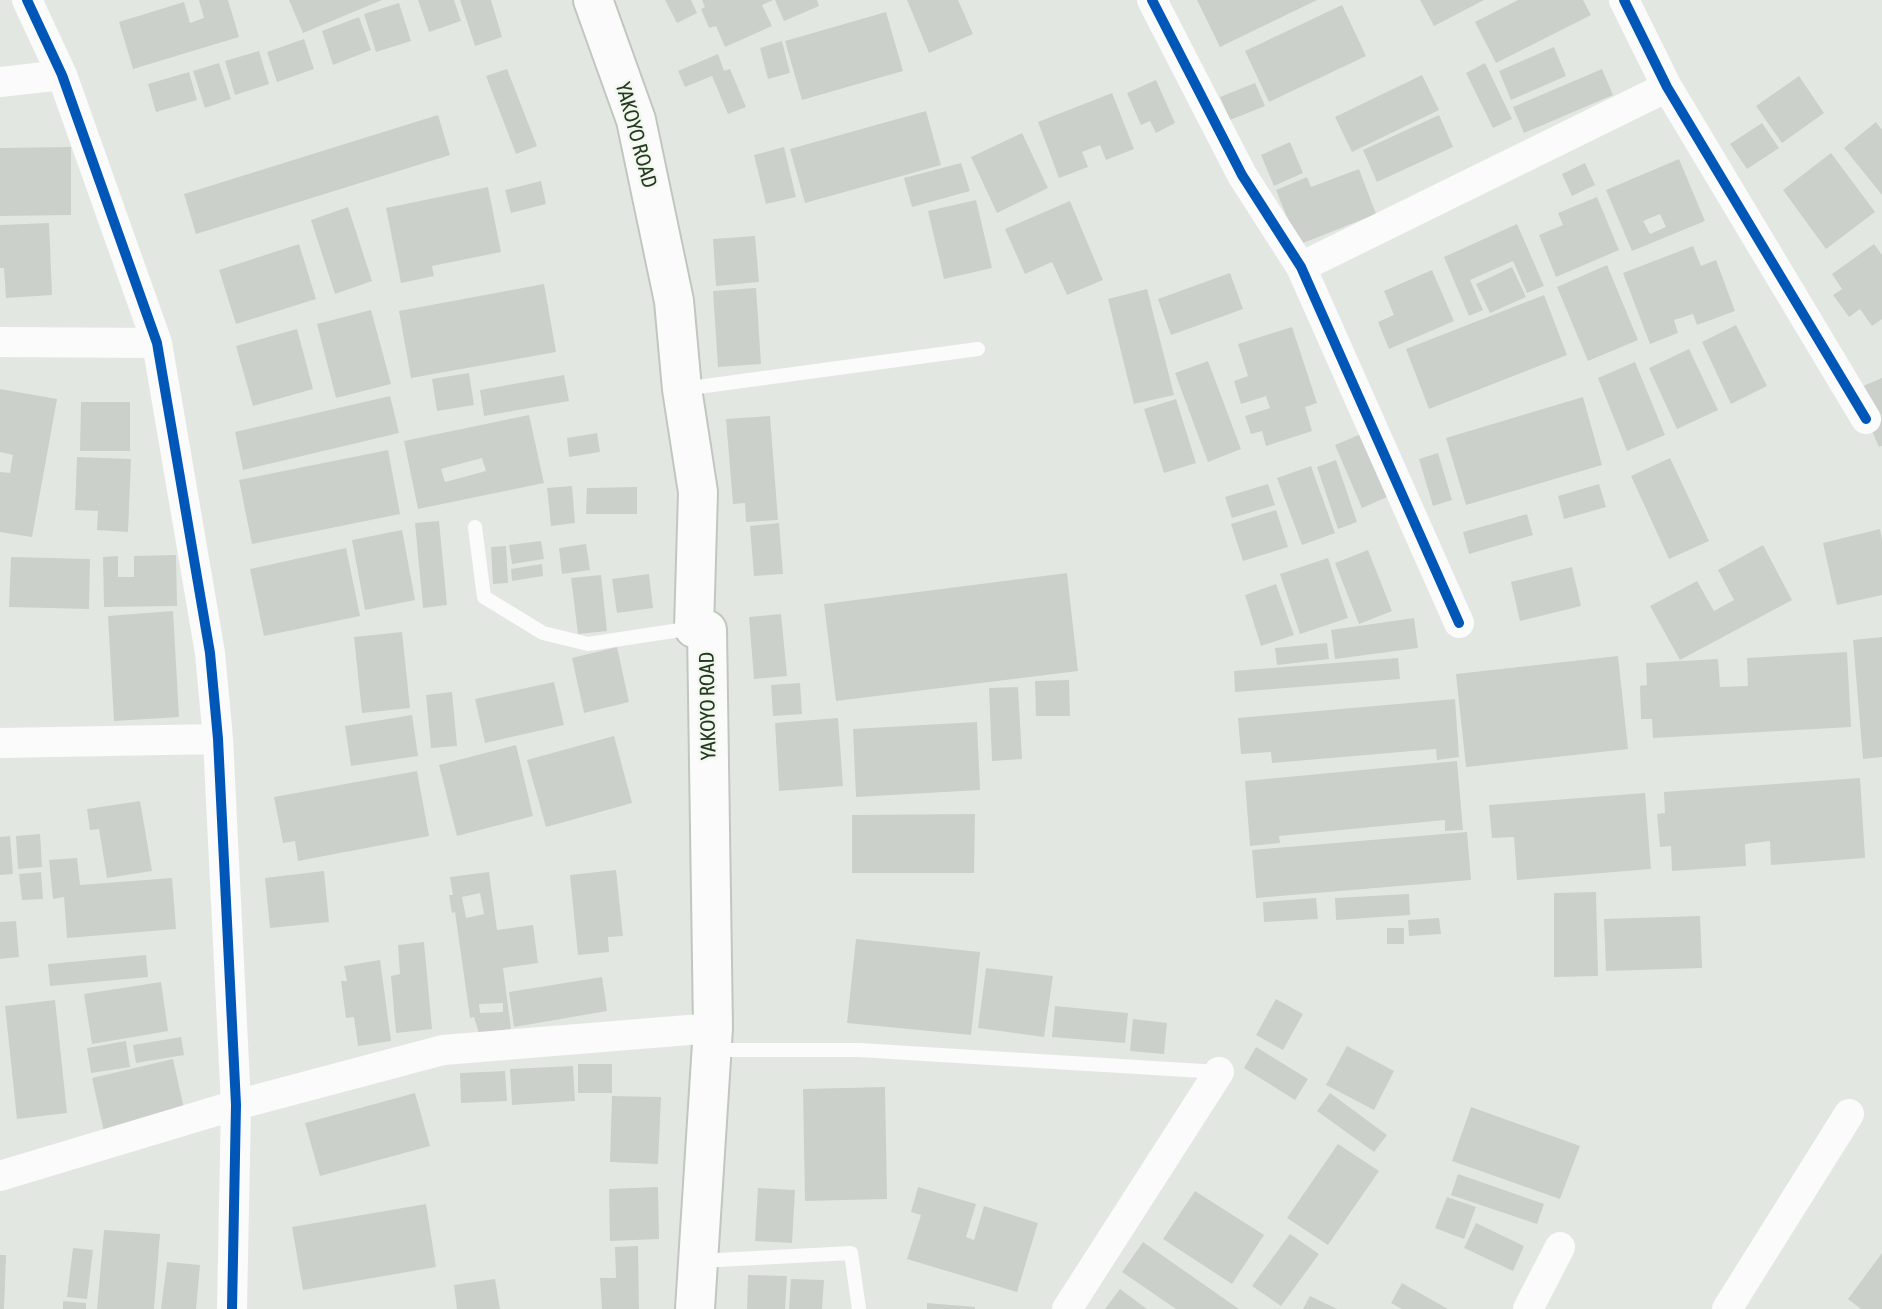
<!DOCTYPE html>
<html>
<head>
<meta charset="utf-8">
<style>
	body { margin:0 }
	canvas { display:block; background:#e3e7e2 }
</style>
</head>
<body>
<canvas width="1882" height="1309"></canvas>
<script>
const g = document.querySelector('canvas').getContext('2d');
g.lineJoin = 'round';
function fill(path, color) { g.fillStyle = color; g.fill(path, 'evenodd'); }
const shape = rows => new Path2D(rows.map(r => 'M' + r).join(''));
function trace(path, color, width, dash) { g.strokeStyle = color; g.lineWidth = width; g.lineCap = dash ? 'butt' : 'round'; g.setLineDash(dash || []); g.stroke(path); }
function write(font, color, halo, rows, align = 'center') {
  g.font = font + ' "Asap Condensed",sans-serif'; g.lineWidth = 5; g.setLineDash([]); g.textBaseline = 'middle'; g.strokeStyle = halo; g.fillStyle = color; for (const [text, x, y, turn = 0] of rows) {
    g.save(); g.translate(x, y); g.rotate((+turn || 0) * Math.PI / 180); g.textAlign = isNaN(turn) ? turn : align; if (halo) g.strokeText(text, 0, 0); g.fillText(text, 0, 0); g.restore();
  }
}
const building = shape([
	[199,0,228,0,239,37,133,69,119,22,184,2,190,23,204,18],
	[289,0,382,0,303,33],
	[418,0,454,0,461,21,429,32],
	[460,0,491,0,502,37,475,46],
	[665,0,691,0,697,13,677,23],
	[702,0,773,0,762,5,772,26,725,47,716,26,709,28,701,9,705,7],
	[775,0,817,0,819,6,784,21],
	[907,0,958,0,973,34,929,53],
	[1197,0,1317,0,1220,47],
	[1420,0,1484,0,1434,26],
	[1518,0,1583,0,1591,15,1496,63,1475,22],
	[399,3,411,41,376,52,364,14],
	[1342,5,1366,56,1269,102,1245,51],
	[886,12,903,71,802,100,785,41],
	[359,17,371,50,333,65,322,31],
	[304,39,314,69,277,82,267,52],
	[782,41,790,73,768,79,760,48],
	[1554,47,1566,76,1511,100,1499,71],
	[259,51,269,84,235,95,225,61],
	[718,54,724,71,730,69,746,107,728,114,712,76,685,87,678,71],
	[219,63,231,99,205,108,193,71],
	[1485,63,1512,119,1493,128,1466,73],
	[507,69,537,146,516,154,486,76],
	[1602,69,1613,95,1524,133,1513,107],
	[189,72,197,100,156,112,148,84],
	[1422,75,1439,110,1352,152,1335,117],
	[1799,76,1824,113,1782,143,1756,106],
	[1156,80,1175,123,1156,133,1150,121,1141,125,1127,93],
	[1255,83,1265,106,1230,120,1220,97],
	[1112,93,1134,149,1106,160,1100,145,1082,152,1088,167,1059,178,1038,122],
	[926,111,941,165,805,203,790,149],
	[438,115,450,155,196,234,184,194],
	[1439,115,1453,147,1377,182,1363,150],
	[1876,122,1882,130,1882,195,1844,148],
	[1762,123,1779,148,1747,169,1730,144],
	[1022,133,1048,188,997,213,971,157],
	[1290,142,1303,173,1274,186,1261,155],
	[71,147,71,215,0,216,0,148],
	[784,147,796,197,766,204,754,155],
	[1831,153,1875,212,1826,249,1783,190],
	[1679,159,1705,221,1632,251,1606,190],
	[1660,214,1666,227,1650,234,1643,221],
	[961,163,970,191,912,207,904,178],
	[1585,163,1595,185,1572,196,1562,174],
	[1359,169,1376,214,1298,245,1276,190,1307,177,1311,187],
	[541,181,546,204,511,213,505,190],
	[488,187,501,252,432,266,434,276,401,283,386,208],
	[1597,197,1619,250,1556,277,1539,235,1563,225,1558,213],
	[976,200,992,268,944,279,928,211],
	[1070,201,1103,280,1067,295,1052,262,1025,274,1005,229],
	[348,207,372,281,335,294,311,220],
	[49,223,52,295,6,298,4,268,0,268,0,225],
	[1517,224,1544,286,1527,293,1513,261,1470,280,1483,310,1469,316,1444,257],
	[755,236,759,282,716,286,713,239],
	[299,244,316,299,236,324,219,270],
	[1874,244,1882,255,1882,319,1872,326,1860,309,1849,317,1833,295,1842,289,1832,274],
	[1693,246,1701,266,1716,260,1735,311,1697,325,1693,314,1674,320,1678,333,1650,344,1623,273],
	[1607,265,1638,340,1588,361,1557,287],
	[1512,267,1526,297,1490,313,1476,284],
	[1432,270,1454,321,1389,349,1378,322,1394,315,1384,291],
	[1230,273,1243,309,1171,335,1158,299],
	[544,284,556,352,411,378,399,311],
	[756,288,761,364,718,367,713,291],
	[1147,289,1174,395,1134,404,1108,299],
	[1544,295,1567,355,1429,409,1406,349],
	[371,310,391,384,336,398,317,324],
	[1736,325,1767,386,1731,404,1702,342],
	[1292,327,1317,403,1305,407,1312,431,1266,446,1262,431,1251,434,1245,416,1270,408,1266,396,1241,404,1234,381,1248,376,1238,344],
	[297,329,313,389,253,406,236,346],
	[1689,349,1718,410,1677,429,1649,368],
	[1208,361,1241,449,1208,462,1175,373],
	[1635,362,1665,435,1627,451,1598,378],
	[469,373,474,405,437,411,432,379],
	[564,375,569,401,484,416,480,390],
	[1882,378,1882,446,1879,447,1854,390],
	[0,389,57,399,32,537,0,532,0,472,10,473,13,455,0,452],
	[390,396,399,433,243,470,235,432],
	[1583,397,1602,465,1466,505,1446,438],
	[1176,399,1196,463,1164,473,1144,409],
	[81,402,130,402,130,451,80,451],
	[529,415,544,483,418,509,404,441],
	[482,458,486,471,445,482,441,469],
	[770,416,778,520,746,522,745,503,733,504,726,419],
	[597,433,600,452,569,457,567,438],
	[1361,434,1387,497,1362,508,1335,445],
	[388,450,400,514,252,544,239,480],
	[1438,453,1452,500,1433,506,1419,459],
	[77,457,131,459,128,532,97,530,98,511,75,510],
	[1670,458,1709,541,1669,559,1631,476],
	[1336,460,1357,522,1338,529,1317,467],
	[1311,466,1335,533,1302,545,1277,478],
	[1268,484,1275,505,1232,518,1225,497],
	[1599,484,1606,507,1564,519,1558,496],
	[572,486,575,523,551,526,547,488],
	[637,487,637,514,586,514,587,488],
	[1276,510,1288,547,1243,561,1231,524],
	[1527,514,1533,535,1469,554,1463,532],
	[439,521,447,605,423,608,415,523],
	[779,523,783,574,754,576,750,526],
	[1880,529,1882,540,1882,595,1837,605,1823,543],
	[402,530,415,600,365,610,352,540],
	[541,541,544,559,512,564,509,545],
	[586,544,590,570,562,574,559,548],
	[1763,545,1792,600,1680,660,1650,606,1697,581,1714,611,1734,600,1718,570],
	[506,546,508,583,493,584,491,547],
	[346,548,360,616,264,636,250,569],
	[1368,550,1392,611,1359,624,1335,563],
	[176,555,177,606,104,607,103,557,118,556,118,577,134,577,134,556],
	[11,557,90,559,89,609,9,607],
	[1328,558,1348,618,1300,634,1280,574],
	[542,564,543,576,512,581,511,569],
	[1572,567,1581,606,1520,621,1511,582],
	[1067,573,1078,671,836,701,824,604],
	[649,574,653,608,617,613,612,579],
	[601,575,607,631,578,634,571,578],
	[1276,584,1294,635,1261,646,1245,595],
	[173,611,179,717,114,721,108,616],
	[781,614,787,676,754,679,749,617],
	[1414,618,1418,648,1335,659,1331,630],
	[402,632,410,708,362,713,354,637],
	[1882,637,1882,757,1863,759,1853,640],
	[1327,643,1329,659,1277,665,1275,648],
	[617,647,629,702,584,713,572,658],
	[1847,652,1851,727,1653,738,1652,719,1641,719,1640,686,1647,685,1646,663,1718,659,1720,687,1748,686,1747,658],
	[1618,656,1628,749,1466,767,1456,674],
	[1398,658,1400,679,1235,692,1234,671],
	[1069,680,1070,716,1036,716,1035,681],
	[554,682,564,725,485,743,475,699],
	[800,683,802,714,773,716,771,685],
	[1018,687,1022,759,992,761,989,688],
	[452,692,457,746,431,748,426,695],
	[1455,699,1459,757,1437,760,1436,749,1272,763,1271,752,1241,754,1238,718],
	[412,715,418,756,351,766,345,726],
	[838,718,843,786,779,791,775,723],
	[977,722,980,790,856,797,853,729],
	[614,736,632,803,546,827,527,760],
	[516,745,533,816,457,836,439,765],
	[1457,761,1463,830,1445,831,1445,820,1279,836,1280,843,1250,846,1245,781],
	[417,771,429,836,298,861,295,841,283,843,274,797],
	[1860,778,1865,858,1771,865,1770,841,1745,844,1746,866,1672,871,1671,846,1660,847,1657,814,1665,813,1664,792],
	[1645,793,1651,869,1517,880,1514,837,1492,838,1489,805],
	[140,801,152,871,107,878,99,829,90,830,87,809],
	[975,814,974,873,852,873,852,815],
	[1467,832,1471,880,1256,898,1252,850],
	[40,834,42,867,18,869,16,836],
	[10,836,13,874,0,875,0,837],
	[77,858,80,885,172,878,176,929,67,938,64,897,53,899,49,860],
	[616,870,623,936,608,937,609,952,578,955,570,875],
	[324,871,329,922,270,928,265,878],
	[41,872,43,899,22,900,19,874],
	[489,872,497,930,533,925,538,963,503,968,511,1029,479,1033,474,1017,470,1018,455,912,452,913,449,895,453,895,450,877],
	[480,893,484,914,466,918,462,897],
	[503,1003,503,1012,480,1013,479,1004],
	[1596,892,1598,976,1554,977,1554,893],
	[1409,894,1410,915,1336,920,1335,898],
	[1316,898,1318,919,1264,922,1263,902],
	[1700,916,1702,968,1606,971,1604,919],
	[1439,918,1441,934,1409,936,1408,920],
	[16,921,19,957,0,959,0,922],
	[1387,928,1404,928,1404,944,1387,944],
	[856,939,980,952,971,1035,847,1023],
	[424,942,432,1029,396,1033,391,976,400,974,398,945],
	[146,955,148,977,50,986,48,964],
	[380,960,391,1041,358,1046,354,1017,346,1018,341,981,347,981,344,966],
	[986,968,1053,976,1044,1037,978,1028],
	[602,977,607,1011,514,1027,509,992],
	[161,982,168,1031,92,1044,84,994],
	[1276,999,1303,1014,1283,1050,1256,1035],
	[55,1000,67,1113,17,1119,5,1006],
	[1055,1006,1128,1013,1125,1043,1052,1037],
	[1133,1019,1167,1023,1164,1054,1130,1051],
	[181,1037,184,1055,136,1063,133,1045],
	[126,1041,130,1067,91,1073,87,1048],
	[1347,1046,1394,1071,1374,1110,1326,1085],
	[1256,1047,1308,1079,1295,1100,1244,1068],
	[173,1059,185,1113,104,1132,92,1078],
	[578,1064,612,1064,612,1093,578,1093],
	[573,1066,575,1101,512,1105,510,1069],
	[505,1071,507,1101,461,1103,460,1073],
	[885,1087,887,1199,805,1201,803,1089],
	[415,1093,430,1146,320,1176,305,1123],
	[1330,1093,1387,1135,1374,1152,1317,1111],
	[612,1096,661,1097,658,1164,610,1162],
	[1471,1107,1580,1146,1560,1199,1452,1161],
	[1338,1144,1379,1171,1328,1245,1287,1218],
	[1458,1174,1544,1204,1537,1224,1451,1195],
	[658,1187,659,1239,610,1241,609,1189],
	[918,1187,976,1204,966,1237,974,1240,984,1206,1038,1223,1017,1292,907,1259,921,1215,911,1212],
	[758,1188,795,1190,792,1243,755,1241],
	[1195,1191,1264,1235,1232,1284,1163,1239],
	[1447,1197,1476,1207,1464,1239,1435,1228],
	[426,1204,436,1267,303,1290,292,1227],
	[1476,1223,1524,1246,1513,1271,1464,1248],
	[104,1230,160,1234,154,1309,97,1309],
	[1290,1234,1319,1254,1281,1306,1252,1286],
	[1143,1242,1239,1309,1176,1309,1122,1272],
	[638,1246,639,1309,602,1309,600,1278,616,1278,615,1247],
	[73,1248,93,1250,87,1299,67,1297],
	[1882,1253,1882,1309,1861,1309,1848,1299],
	[0,1255,6,1255,4,1309,0,1309],
	[167,1262,200,1265,196,1309,161,1309],
	[748,1275,787,1276,785,1309,747,1309],
	[495,1279,500,1309,457,1309,454,1285],
	[791,1279,824,1280,822,1309,789,1309],
	[1402,1283,1448,1309,1402,1309,1391,1303],
	[1120,1289,1147,1309,1105,1309],
	[1310,1296,1337,1309,1303,1309],
	[63,1301,86,1303,86,1309,63,1309],
	[927,1303,975,1307,975,1309,927,1309]
]);
const service = shape([
	[683,389,978,349],
	[475,527,484,597,543,633,588,644,693,628],
	[713,1050,859,1050,1219,1072],
	[699,1261,851,1253,859,1309]
]);
const minor = shape([
	[27,0,62,75,157,343,210,653,218,739,236,1105,232,1309],
	[1152,0,1242,175,1301,267,1459,623],
	[1624,0,1667,87,1866,419],
	[0,82,62,75],
	[1301,267,1667,87],
	[0,342,157,343],
	[0,743,218,739],
	[0,1176,236,1105,443,1050,713,1028],
	[1067,1309,1219,1072],
	[1528,1309,1560,1247],
	[1727,1309,1849,1114]
]);
const secondary = shape([
	[593,0,636,120,674,301,682,389,698,492,694,628,707,630,713,1028,695,1309]
]);
const cycleway = shape([
	[27,0,62,75,157,343,210,653,218,739,236,1105,232,1309],
	[1152,0,1242,175,1301,267,1459,623],
	[1624,0,1667,87,1866,419]
]);
const streetNames = [
	["YAKOYO ROAD",636,135,75],
	["YAKOYO ROAD",708,706,-91]
];
fill(building, '#ccd0cb');
trace(secondary, '#c0c7be', 42);
trace(service, '#fbfbfb', 14);
trace(minor, '#fbfbfb', 30);
trace(secondary, '#fbfbfb', 38);
trace(cycleway, '#0057b8', 10);
write('21px', '#243a20', '#f2f7ef', streetNames);
</script>
</body>
</html>
